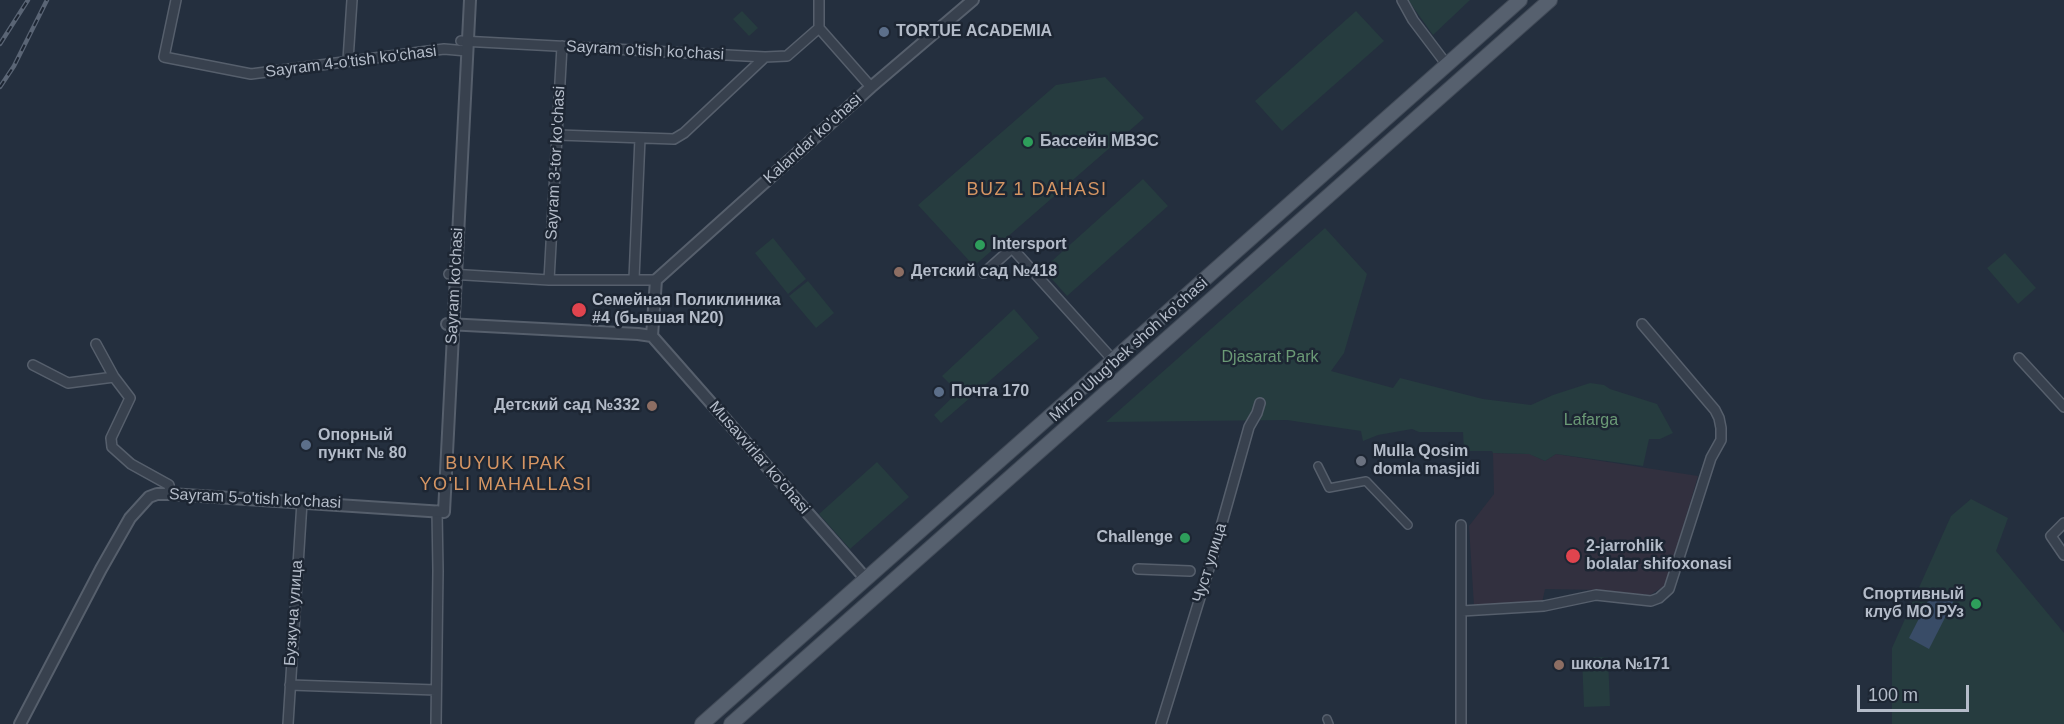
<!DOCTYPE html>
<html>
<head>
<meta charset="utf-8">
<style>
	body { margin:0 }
	#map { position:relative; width:2064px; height:724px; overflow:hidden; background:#242f3e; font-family:Arial,sans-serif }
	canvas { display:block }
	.scale { position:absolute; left:1857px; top:685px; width:112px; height:27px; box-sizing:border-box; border:3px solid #b4bcc9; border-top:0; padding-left:8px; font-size:18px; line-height:21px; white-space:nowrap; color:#b4bcc9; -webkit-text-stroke:4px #1d2633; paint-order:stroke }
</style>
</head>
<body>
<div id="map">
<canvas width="2064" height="724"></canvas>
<div class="scale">100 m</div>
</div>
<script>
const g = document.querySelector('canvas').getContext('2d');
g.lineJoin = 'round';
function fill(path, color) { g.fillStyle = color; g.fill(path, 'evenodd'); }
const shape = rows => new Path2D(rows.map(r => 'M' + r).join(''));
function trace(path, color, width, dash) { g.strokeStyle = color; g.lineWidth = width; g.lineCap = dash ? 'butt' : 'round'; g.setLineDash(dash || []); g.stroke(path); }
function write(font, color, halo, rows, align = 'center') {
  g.font = font + ' Arial,sans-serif'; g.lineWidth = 5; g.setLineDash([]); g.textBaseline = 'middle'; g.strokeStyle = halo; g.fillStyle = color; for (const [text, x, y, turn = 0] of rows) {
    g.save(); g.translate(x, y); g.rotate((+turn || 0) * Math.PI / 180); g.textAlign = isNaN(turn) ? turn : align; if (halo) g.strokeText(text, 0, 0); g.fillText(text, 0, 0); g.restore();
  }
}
const medical = shape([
	[1493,453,1530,454,1545,461,1556,454,1698,476,1666,585,1650,595,1600,590,1545,589,1542,603,1474,606,1469,526,1494,494]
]);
const green = shape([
	[1408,0,1470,0,1433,35],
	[742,11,758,28,749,36,733,19],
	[1356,11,1384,41,1282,131,1255,101],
	[1105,77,1144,118,974,266,918,205,1056,85],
	[1143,179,1168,206,1067,296,1043,269],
	[1325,228,1367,274,1344,353,1331,371,1393,388,1400,378,1483,399,1531,405,1553,395,1590,383,1604,385,1610,389,1657,404,1673,433,1660,439,1649,439,1643,466,1556,454,1545,461,1529,454,1493,453,1492,451,1464,451,1463,432,1419,432,1412,429,1378,435,1363,441,1361,431,1287,420,1106,422],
	[773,238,806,279,788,294,755,253],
	[2005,253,2036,288,2018,304,1987,268],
	[808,281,834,313,816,328,789,296],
	[1014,309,1039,338,941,423,934,415,958,392,942,376],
	[877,462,909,497,850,549,819,514],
	[1971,499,2008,518,1996,551,2064,633,2064,724,1892,724,1892,648,1951,516],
	[1608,657,1610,706,1584,707,1582,658]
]);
const water = shape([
	[1934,589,1954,600,1929,649,1909,638]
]);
const pedestrian = shape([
	[1318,466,1329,488,1366,481,1408,525],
	[1327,719,1329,724]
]);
const minor = shape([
	[176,0,164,57,251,74,444,49,467,51],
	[1402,0,1413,20,1447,65],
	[819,28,871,87],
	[819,28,819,0],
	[461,41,765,57,787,56,819,28],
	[348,60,352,0],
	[558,135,674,139,684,133,765,57],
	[984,273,1012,248,1113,360],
	[449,274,549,280,656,280],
	[634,279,640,138],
	[549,280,562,46],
	[96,344,114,377],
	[2019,358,2064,407],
	[33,365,68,383,114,377,130,398,111,438,112,447,131,464,169,485,170,494],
	[2064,523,2051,536,2064,555],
	[1461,525,1461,724],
	[1138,569,1190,571],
	[1462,611,1544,606,1596,595,1651,601,1659,598,1669,589,1711,458,1721,440,1721,428,1719,418,1715,410,1642,324],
	[290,685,436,690],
	[288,724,302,502],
	[436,724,438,571,437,511],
	[1161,724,1211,562,1249,427,1257,413,1260,403]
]);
const tertiary = shape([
	[447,324,638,334,652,336],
	[652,336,656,280,871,87,973,0],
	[652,336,866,579],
	[20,724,101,569,130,518,149,497,157,494,170,494,444,512,470,0]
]);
const primary = shape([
	[702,724,1520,0],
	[731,724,1550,0]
]);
const rail = shape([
	[0,44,28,0],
	[0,87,14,66,47,0]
]);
const markers = [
	[884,32,6,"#5c6f8a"],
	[1028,142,6,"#2e9e5b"],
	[980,245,6,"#2e9e5b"],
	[899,272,6,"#8d6e63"],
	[579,310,8,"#e0444e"],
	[939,392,6,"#5c6f8a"],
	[652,406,6,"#8d6e63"],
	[306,445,6,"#5c6f8a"],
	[1361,461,6,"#6b7280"],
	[1185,538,6,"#2e9e5b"],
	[1573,556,8,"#e0444e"],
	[1976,604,6,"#2e9e5b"],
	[1559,665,6,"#8d6e63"]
];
const poiNames = [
	["TORTUE ACADEMIA",896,32],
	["Бассейн МВЭС",1040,142],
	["Intersport",992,245],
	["Детский сад №418",911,272],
	["Семейная Поликлиника",592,301],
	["#4 (бывшая N20)",592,319],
	["Почта 170",951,392],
	["Детский сад №332",640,406,"right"],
	["Опорный",318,436],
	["пункт № 80",318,454],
	["Mulla Qosim",1373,452],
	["domla masjidi",1373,470],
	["Challenge",1173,538,"right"],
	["2-jarrohlik",1586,547],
	["bolalar shifoxonasi",1586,565],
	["Спортивный",1964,595,"right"],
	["клуб МО РУз",1964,613,"right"],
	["школа №171",1571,665]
];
const streetNames = [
	["Sayram o'tish ko'chasi",645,51,3],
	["Sayram 4-o'tish ko'chasi",351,62,-7],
	["Kalandar ko'chasi",813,139,-42],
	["Sayram 3-tor ko'chasi",556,163,-87],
	["Sayram ko'chasi",455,286,-87],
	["Mirzo Ulug'bek shoh ko'chasi",1129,350,-42],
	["Musavvirlar ko'chasi",759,458,49],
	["Sayram 5-o'tish ko'chasi",255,499,3],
	["Чуст улица",1210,563,-73],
	["Бузкуча улица",294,613,-86]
];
const parkNames = [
	["Djasarat Park",1270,358],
	["Lafarga",1591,421]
];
const neighbourhoodNames = [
	["BUZ 1 DAHASI",1037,190],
	["BUYUK IPAK",506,464],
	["YO'LI MAHALLASI",506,485]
];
fill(medical, '#32303f');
fill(green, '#263c3f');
fill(water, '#394c67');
trace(pedestrian, '#565f6c', 10);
trace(minor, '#565f6c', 12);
trace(tertiary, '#565f6c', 14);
trace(primary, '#414a57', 16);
trace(pedestrian, '#38414e', 7);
trace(minor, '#38414e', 9);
trace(tertiary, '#38414e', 10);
trace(primary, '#56606e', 14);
trace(rail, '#5a6575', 4.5);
trace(rail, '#1d2633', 2, [7]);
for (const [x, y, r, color] of markers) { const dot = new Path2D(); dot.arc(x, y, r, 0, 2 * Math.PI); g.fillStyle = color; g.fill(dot); trace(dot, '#1d2633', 2); }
write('bold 16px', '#b4bcc9', '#1d2633', poiNames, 'left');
write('16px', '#b4bcc9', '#1d2633', streetNames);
write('16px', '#6b9a76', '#1d2633', parkNames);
g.letterSpacing = '1.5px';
write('18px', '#d59563', '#1d2633', neighbourhoodNames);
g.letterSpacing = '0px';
</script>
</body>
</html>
